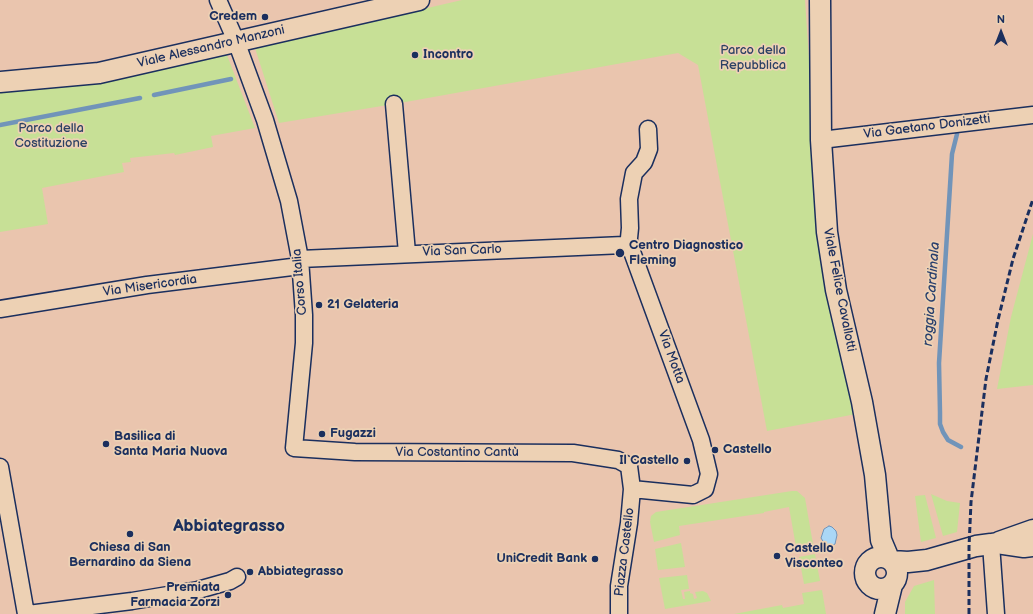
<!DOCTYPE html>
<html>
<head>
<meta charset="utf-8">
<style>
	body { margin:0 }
	#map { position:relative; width:1033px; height:614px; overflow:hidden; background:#eac5ae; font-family:"Balsamiq Sans",sans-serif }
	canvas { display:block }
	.north { position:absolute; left:981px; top:12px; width:40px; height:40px; -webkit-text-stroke:3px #edd1b4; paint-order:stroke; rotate:0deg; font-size:11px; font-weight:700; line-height:16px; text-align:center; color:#1b2f5e }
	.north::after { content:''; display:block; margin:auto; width:14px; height:18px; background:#1b2f5e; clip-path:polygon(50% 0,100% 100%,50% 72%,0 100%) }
</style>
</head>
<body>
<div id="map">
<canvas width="1033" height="614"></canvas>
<div class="north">N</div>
</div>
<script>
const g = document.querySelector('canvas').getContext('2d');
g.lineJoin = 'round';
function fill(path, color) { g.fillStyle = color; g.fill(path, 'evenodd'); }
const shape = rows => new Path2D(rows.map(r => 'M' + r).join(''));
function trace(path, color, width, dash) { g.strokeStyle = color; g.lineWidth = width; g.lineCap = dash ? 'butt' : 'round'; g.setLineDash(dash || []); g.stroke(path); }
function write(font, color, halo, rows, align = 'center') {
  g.font = font + ' "Balsamiq Sans",sans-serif'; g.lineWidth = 3.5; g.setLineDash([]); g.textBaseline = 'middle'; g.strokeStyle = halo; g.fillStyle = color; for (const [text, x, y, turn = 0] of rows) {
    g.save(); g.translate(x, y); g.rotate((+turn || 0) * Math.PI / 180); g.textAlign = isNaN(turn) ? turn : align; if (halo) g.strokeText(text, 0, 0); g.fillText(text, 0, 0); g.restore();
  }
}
const green = shape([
	[462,0,805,0,819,206,856,414,767,431,698,65,678,53,400,103,279,123,255,48],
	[227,55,255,128,211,136,213,147,175,155,174,153,130,158,131,162,122,163,124,172,42,188,48,224,0,232,0,91,124,77],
	[1033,234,1033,385,997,389,1011,317],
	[792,491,797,491,805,498,813,544,796,547,789,507,764,512,764,513,679,526,680,535,654,542,650,522,651,516,656,512],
	[931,494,947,501,960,503,957,532,943,536],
	[925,495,936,538,921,542,915,496],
	[681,543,685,567,658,570,655,549],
	[815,554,820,581,804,584,799,557],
	[687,575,689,589,681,590,683,599,685,599,684,592,690,591,690,593,693,594,694,599,697,598,695,592,703,591,707,593,711,601,665,609,659,578],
	[934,580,935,614,905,614,905,602,914,586],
	[822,590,826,614,734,614,782,605,783,608,804,604,802,593]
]);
const water = shape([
	[829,526,832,527,836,531,837,535,835,544,830,547,826,546,821,538,824,529,829,526]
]);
const stream = shape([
	[154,95,231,79],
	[0,125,140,98],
	[957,134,952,154,939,363,940,413,940,424,943,432,948,440,961,447]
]);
const minor = shape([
	[218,0,236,41,265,120,289,201,300,259,304,315,304,343,294,448,355,452,573,453,618,460,629,466,632,489,629,523,619,586,619,614],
	[394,104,407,253],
	[821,140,1033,115],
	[628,248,630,228,629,199,634,173,644,162,649,149,648,129],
	[300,259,624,245,631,249,701,440,709,474,705,489,693,495,632,489],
	[0,309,147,285,300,266],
	[0,467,26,614],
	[991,544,996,614],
	[28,614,132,601,198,590,230,581,237,577]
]);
const tertiary = shape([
	[820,0,821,140,827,232,836,290,862,402,875,475,881,540,889,559],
	[0,82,99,73,419,0],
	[999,542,1033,530],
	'865 573a16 16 0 1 1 32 0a16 16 0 1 1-32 0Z',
	[892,561,908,562,927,560,976,546,991,544,997,543,1024,547,1033,546],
	[885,614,892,585]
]);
const rail = shape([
	[969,614,969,547,971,502,986,379,998,320,1013,259,1033,199]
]);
const markers = [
	[265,17,4,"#1b2f5e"],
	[415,55,4,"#1b2f5e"],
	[620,253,5,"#1b2f5e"],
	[319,305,4,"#1b2f5e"],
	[322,434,4,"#1b2f5e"],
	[106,444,4,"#1b2f5e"],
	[715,450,4,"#1b2f5e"],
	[687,461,4,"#1b2f5e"],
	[130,534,4,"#1b2f5e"],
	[777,556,4,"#1b2f5e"],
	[595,559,4,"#1b2f5e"],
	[250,572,4,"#1b2f5e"],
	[228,595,4,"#1b2f5e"]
];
const poiNames = [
	["Credem",257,17,"right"],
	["Incontro",423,55],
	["Centro Diagnostico",629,246],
	["Fleming",629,261],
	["21 Gelateria",327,305],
	["Fugazzi",330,434],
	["Basilica di",114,437],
	["Santa Maria Nuova",114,452],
	["Castello",723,450],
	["Il Castello",679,461,"right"],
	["Chiesa di San",130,548,"center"],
	["Bernardino da Siena",130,563,"center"],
	["Castello",785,549],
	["Visconteo",785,564],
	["UniCredit Bank",587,559,"right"],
	["Abbiategrasso",258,572],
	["Premiata",220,588,"right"],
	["Farmacia Zorzi",220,603,"right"]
];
const streetNames = [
	["Viale Alessandro Manzoni",211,47,-13],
	["Via Gaetano Donizetti",927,127,-7],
	["Via San Carlo",462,251,-2],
	["Corso Italia",300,282,-95],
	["Via Misericordia",150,286,-8],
	["Viale Felice Cavallotti",839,290,79],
	["Via Motta",671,357,70],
	["Via Costantino Cantù",457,453],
	["Piazza Castello",625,552,-83]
];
const parkNames = [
	["Parco della",753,51],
	["Repubblica",753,66],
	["Parco della",51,129],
	["Costituzione",51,144]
];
const waterNames = [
	["roggia Cardinala",932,294,-86]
];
const districtNames = [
	["Abbiategrasso",229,527]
];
fill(green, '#c7e096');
fill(water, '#aad7f6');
trace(water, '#7194b9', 1);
trace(stream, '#7194b9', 4.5);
trace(minor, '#1b2f5e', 19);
trace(tertiary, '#1b2f5e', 23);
trace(minor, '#edd1b4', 16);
trace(tertiary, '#edd1b4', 20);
trace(rail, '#1b2f5e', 3, [6, 3]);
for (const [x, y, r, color] of markers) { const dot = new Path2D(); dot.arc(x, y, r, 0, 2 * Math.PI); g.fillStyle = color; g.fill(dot); trace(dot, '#edd1b4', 1.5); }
write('bold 13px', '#1b2f5e', '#edd1b4', poiNames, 'left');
write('13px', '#1b2f5e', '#edd1b4', streetNames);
write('13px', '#2c4164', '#edd1b4', parkNames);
write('italic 14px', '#29406d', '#edd1b4', waterNames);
write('bold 17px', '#1b2f5e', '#edd1b4', districtNames);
</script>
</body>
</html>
